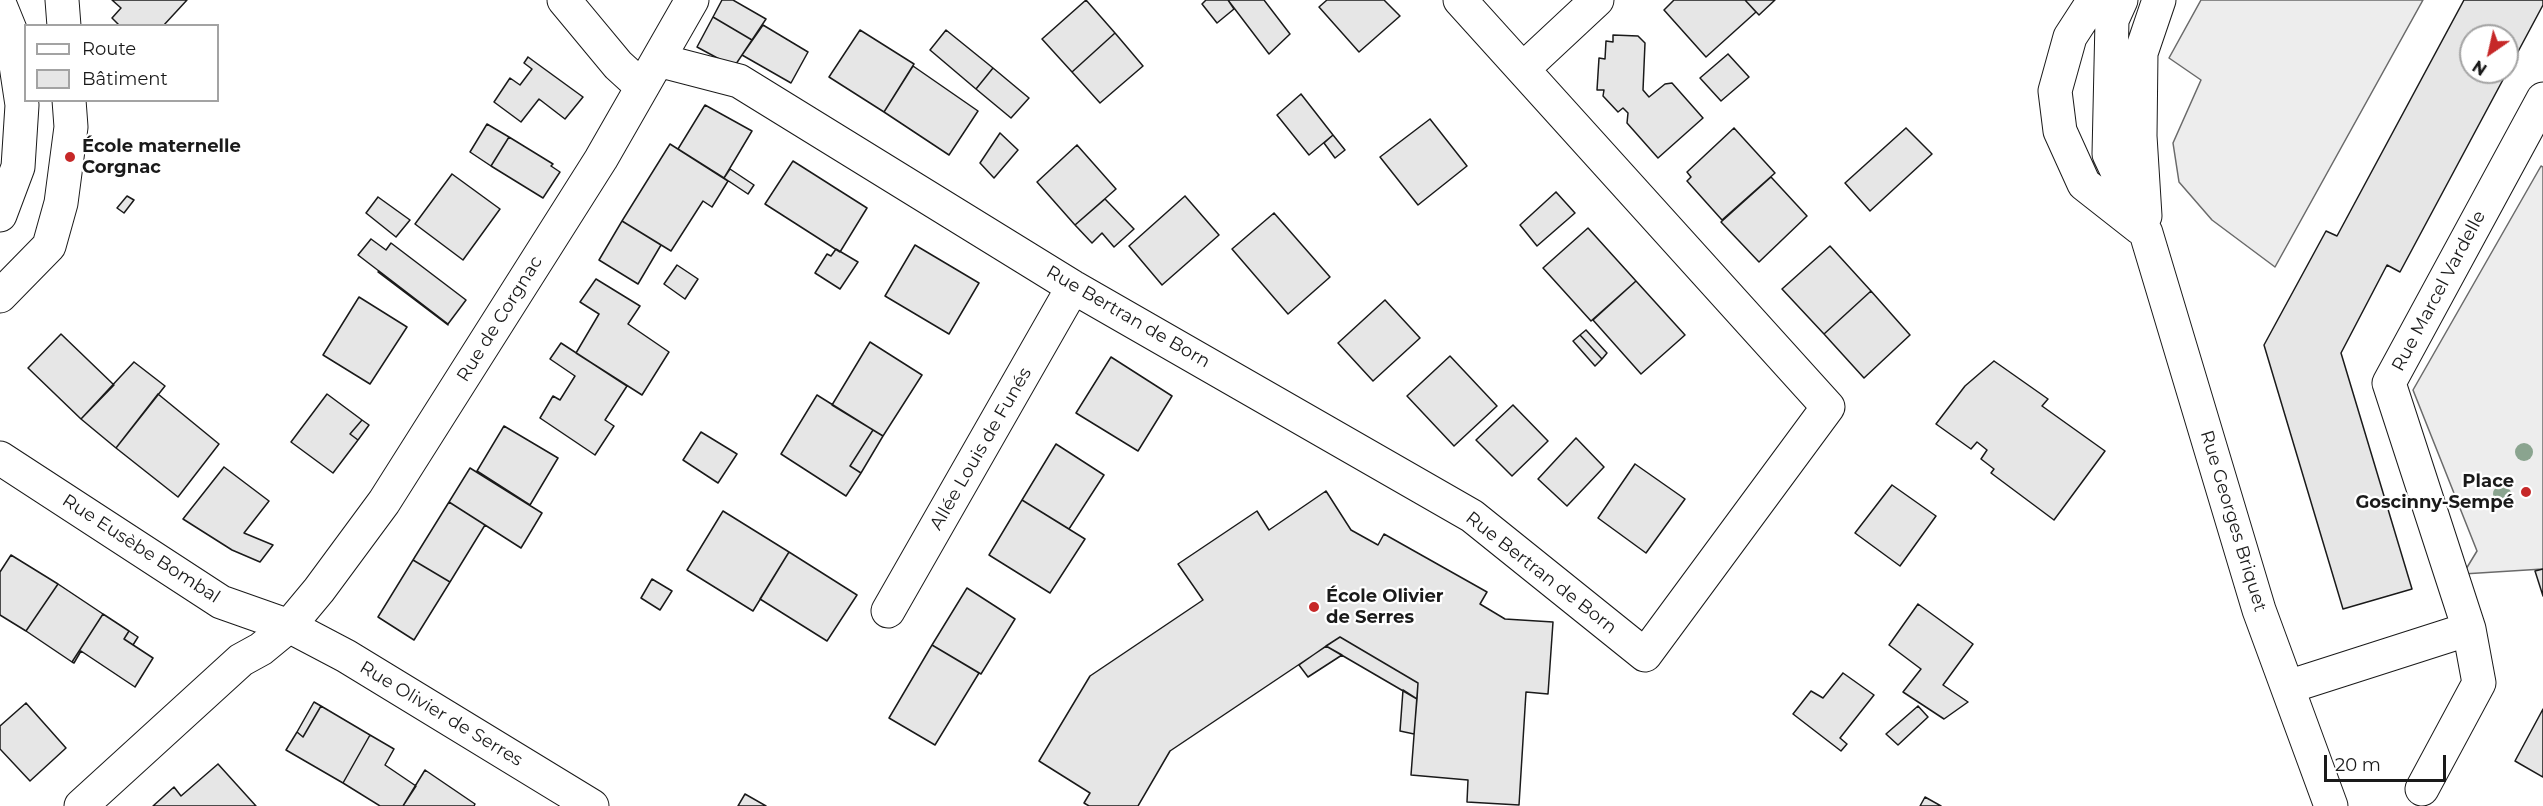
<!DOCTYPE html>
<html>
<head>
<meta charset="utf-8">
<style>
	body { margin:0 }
	#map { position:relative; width:2543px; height:806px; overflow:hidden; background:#fff; font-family:Montserrat,sans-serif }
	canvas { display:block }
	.legend { position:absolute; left:24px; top:24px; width:195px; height:78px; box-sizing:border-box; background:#fff; border:2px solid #a3a3a3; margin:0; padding:8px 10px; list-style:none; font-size:18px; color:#1a1a1a }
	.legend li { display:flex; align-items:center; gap:12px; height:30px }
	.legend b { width:30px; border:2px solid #a3a3a3 }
	.north { position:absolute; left:2459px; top:24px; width:60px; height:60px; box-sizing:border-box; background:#fff; border:2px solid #a3a3a3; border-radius:50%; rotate:214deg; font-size:16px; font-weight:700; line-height:24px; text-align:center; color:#1a1a1a }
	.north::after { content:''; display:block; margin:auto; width:21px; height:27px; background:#c62828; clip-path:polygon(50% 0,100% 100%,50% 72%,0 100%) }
	.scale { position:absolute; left:2324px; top:755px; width:122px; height:27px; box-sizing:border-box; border:3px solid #1a1a1a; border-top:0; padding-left:8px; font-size:18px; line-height:21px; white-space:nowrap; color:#1a1a1a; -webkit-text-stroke:4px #fff; paint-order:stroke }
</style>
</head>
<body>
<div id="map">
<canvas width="2543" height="806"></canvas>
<ul class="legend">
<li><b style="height:8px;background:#fff"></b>Route</li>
<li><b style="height:16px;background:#e6e6e6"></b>Bâtiment</li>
</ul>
<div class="north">N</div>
<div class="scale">20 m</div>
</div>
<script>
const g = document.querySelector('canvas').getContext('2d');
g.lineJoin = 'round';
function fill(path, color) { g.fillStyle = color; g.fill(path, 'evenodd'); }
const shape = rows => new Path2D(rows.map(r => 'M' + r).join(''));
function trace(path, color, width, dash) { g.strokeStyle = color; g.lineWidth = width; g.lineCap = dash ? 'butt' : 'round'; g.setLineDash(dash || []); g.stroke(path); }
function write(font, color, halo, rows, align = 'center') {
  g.font = font + ' Montserrat,sans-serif'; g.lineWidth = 4.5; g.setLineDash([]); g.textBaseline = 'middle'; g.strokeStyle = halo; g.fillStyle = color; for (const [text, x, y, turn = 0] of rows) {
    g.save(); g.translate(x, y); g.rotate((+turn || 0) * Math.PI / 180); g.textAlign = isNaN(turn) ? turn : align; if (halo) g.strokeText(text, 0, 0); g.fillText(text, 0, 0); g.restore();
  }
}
const parking = shape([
	[2201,0,2423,0,2275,267,2212,220,2179,182,2173,143,2201,80,2169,58,2201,0],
	[2541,166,2543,167,2543,569,2463,574,2477,551,2413,390,2541,166]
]);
const building = shape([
	[112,0,187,0,163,26,120,26,112,18,121,8,112,0],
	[722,0,733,0,766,19,752,40,713,17,722,0],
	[1086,0,1115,33,1072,72,1042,39,1086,0],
	[1206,0,1228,0,1234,9,1217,23,1202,4,1206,0],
	[1228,0,1264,0,1290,34,1269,54,1228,0],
	[1327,0,1384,0,1400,16,1359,52,1319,7,1327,0],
	[1674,0,1745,0,1756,12,1706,57,1664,10,1674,0],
	[1745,0,1775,0,1759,15,1745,0],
	[2464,0,2543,0,2543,5,2400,272,2387,265,2341,353,2412,589,2343,609,2264,345,2326,231,2337,236,2464,0],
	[2471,36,2507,36,2507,72,2471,72,2471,36],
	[713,17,752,40,734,67,697,47,713,17],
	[763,25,808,52,791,83,742,55,763,25],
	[860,30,914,64,884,112,829,77,860,30],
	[946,30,993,68,976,89,930,50,946,30],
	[1115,33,1143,66,1100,103,1072,72,1115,33],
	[1613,35,1638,36,1645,43,1643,90,1649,97,1665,84,1672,83,1703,118,1658,158,1627,123,1628,113,1623,108,1618,112,1603,96,1604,90,1597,90,1599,58,1605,59,1606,41,1613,42,1613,35],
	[1728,54,1749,77,1721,101,1700,78,1728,54],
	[528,57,583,97,565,119,539,99,521,122,494,102,510,78,520,85,532,69,524,63,528,57],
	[913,66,978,111,949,155,884,112,913,66],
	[993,68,1029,98,1011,118,976,89,993,68],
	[1301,94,1333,135,1309,155,1277,115,1301,94],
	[705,105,752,131,724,178,678,149,705,105],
	[1430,119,1467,166,1418,205,1380,157,1430,119],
	[487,124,509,137,491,166,470,152,487,124],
	[1734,128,1775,173,1722,220,1687,181,1691,177,1687,172,1734,128],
	[1906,128,1932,154,1870,211,1845,183,1906,128],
	[1000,133,1018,150,994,178,980,163,1000,133],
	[1333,135,1345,150,1335,158,1324,143,1333,135],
	[509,137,553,164,551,166,560,172,543,198,491,166,509,137],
	[670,144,728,181,712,207,703,201,671,251,622,221,670,144],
	[1077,145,1116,189,1075,225,1037,182,1077,145],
	[793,161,867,208,840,252,765,204,793,161],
	[730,169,754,185,748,194,724,178,730,169],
	[452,174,500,209,463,260,415,224,452,174],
	[1771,177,1807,216,1759,262,1721,222,1771,177],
	[1556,192,1575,213,1537,246,1520,225,1556,192],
	[127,196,134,200,124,213,117,208,127,196],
	[1185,196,1219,235,1162,285,1129,246,1185,196],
	[378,197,410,220,396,237,366,213,378,197],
	[1105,199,1134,229,1114,247,1102,233,1092,243,1075,225,1105,199],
	[1274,213,1330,277,1288,314,1232,249,1274,213],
	[622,221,661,245,638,284,599,260,622,221],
	[1588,228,1636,281,1591,321,1543,268,1588,228],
	[371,239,386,250,391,243,466,300,448,324,358,255,371,239],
	[915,245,979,283,949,334,885,296,915,245],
	[1830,246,1871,291,1824,334,1782,289,1830,246],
	[836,249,858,262,840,289,815,273,827,254,831,256,836,249],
	[677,265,698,279,685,299,664,284,677,265],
	[379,271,448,324,448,325,378,272,379,271],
	[596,279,640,306,628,324,669,352,642,395,576,353,599,314,580,302,596,279],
	[1636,281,1685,335,1641,374,1593,320,1636,281],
	[1871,291,1910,335,1864,378,1824,334,1871,291],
	[359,297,407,327,370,384,323,355,359,297],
	[1385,300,1420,338,1373,381,1338,343,1385,300],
	[1586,330,1607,353,1602,359,1580,335,1586,330],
	[61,334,114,385,81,419,28,368,61,334],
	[1580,335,1602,359,1595,366,1573,341,1580,335],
	[870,342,922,375,883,436,832,405,870,342],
	[561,343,627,386,605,420,614,426,595,455,540,418,553,396,560,400,575,376,550,359,561,343],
	[1450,356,1497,406,1454,446,1407,396,1450,356],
	[1111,357,1172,396,1138,451,1076,413,1111,357],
	[1994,361,2048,399,2042,406,2105,451,2054,520,1991,473,1994,469,1981,459,1987,450,1977,442,1971,449,1936,424,1965,386,1994,361],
	[134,362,165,386,116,448,81,419,134,362],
	[158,394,219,444,178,497,116,448,158,394],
	[327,394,362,420,350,434,358,440,333,473,291,442,327,394],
	[817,395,873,430,850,466,861,473,846,496,781,454,817,395],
	[1513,405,1548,441,1512,476,1476,440,1513,405],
	[362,420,369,425,358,440,350,434,362,420],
	[504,426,558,458,530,505,477,471,504,426],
	[873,430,883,436,861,473,850,466,873,430],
	[701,432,737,454,718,483,683,460,701,432],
	[1576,438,1604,467,1567,506,1538,479,1576,438],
	[1056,444,1104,475,1069,529,1022,500,1056,444],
	[1635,464,1685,499,1646,553,1598,518,1635,464],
	[224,467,269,501,244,533,273,545,260,562,232,550,183,519,224,467],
	[470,468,542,513,521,548,449,502,470,468],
	[1892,485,1936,516,1900,566,1855,533,1892,485],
	[1326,491,1351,530,1378,545,1384,534,1487,592,1480,604,1505,619,1553,622,1548,694,1526,692,1519,805,1467,802,1468,780,1411,775,1418,683,1340,637,1170,751,1138,806,1089,806,1084,803,1090,793,1039,761,1090,676,1203,600,1178,564,1257,511,1269,530,1326,491],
	[1022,500,1085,539,1050,593,989,555,1022,500],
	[449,502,485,525,450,582,413,560,449,502],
	[723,511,789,552,753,611,687,570,723,511],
	[789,552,857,595,827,641,760,599,789,552],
	[11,555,58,584,26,631,0,615,0,572,11,555],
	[413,560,450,582,414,640,378,617,413,560],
	[2543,569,2543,596,2535,571,2543,569],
	[652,579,672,591,660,610,641,598,652,579],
	[58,584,103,614,72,662,26,631,58,584],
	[967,588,1015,619,981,674,932,645,967,588],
	[1918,604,1973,644,1943,685,1968,702,1944,719,1903,692,1921,669,1889,645,1918,604],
	[103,614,129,631,124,639,153,658,135,687,81,651,74,663,72,662,103,614],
	[129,631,138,637,133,645,124,639,129,631],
	[1340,637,1418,683,1417,699,1326,646,1340,637],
	[932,645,979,673,935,745,889,718,932,645],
	[1326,646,1342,655,1308,677,1299,665,1326,646],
	[1843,673,1874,695,1840,738,1847,744,1841,751,1793,714,1811,691,1823,698,1843,673],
	[1403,690,1417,699,1414,734,1400,731,1403,690],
	[314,702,321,706,303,737,297,732,314,702],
	[26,703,66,748,30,781,0,749,0,726,26,703],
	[321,706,370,735,343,783,286,750,297,732,303,737,321,706],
	[1918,706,1928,717,1898,745,1886,734,1918,706],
	[2543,709,2543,777,2515,761,2543,709],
	[370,735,394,749,385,765,416,786,403,806,380,806,343,783,370,735],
	[218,764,256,806,153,806,174,787,181,796,218,764],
	[425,770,475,804,474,806,403,806,425,770],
	[745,794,766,806,738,806,745,794],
	[1925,797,1941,806,1920,806,1925,797]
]);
const minor = shape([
	[62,0,64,26],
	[564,0,618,65,641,86],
	[2094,0,2070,37,2055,91,2060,131,2084,184,2140,228],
	[2121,0,2112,20,2109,154,2146,233,2259,610,2331,806],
	[0,5,11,32,22,105,18,167,0,215],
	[658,60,739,81,1073,287,1472,516,1645,655,1828,407,1460,0],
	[1523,69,1597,0],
	[2145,216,2140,136,2141,53,2159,0],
	[0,296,49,246,61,203,71,127,69,100],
	[0,458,221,602,289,626,346,656,592,806],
	[888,611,1073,287],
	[2288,687,2469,629,2389,383,2543,99],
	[2422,789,2479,683,2469,629],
	[81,806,241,660,261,649,289,626,319,590,384,502,601,159,692,0]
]);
const trees = [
	[2524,452],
	[2502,494]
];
const markers = [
	[70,157,6,"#c62828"],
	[2526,492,6,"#c62828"],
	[1314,607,6,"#c62828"]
];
const poiNames = [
	["École maternelle",82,147],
	["Corgnac",82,168],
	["Place",2514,482,"right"],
	["Goscinny-Sempé",2514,503,"right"],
	["École Olivier",1326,597],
	["de Serres",1326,618]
];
const streetNames = [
	["Rue Marcel Vardelle",2439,291,-62],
	["Rue Bertran de Born",1128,317,30],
	["Rue de Corgnac",500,319,-58],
	["Allée Louis de Funés",981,449,-60],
	["Rue Georges Briquet",2233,521,73],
	["Rue Eusèbe Bombal",141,549,33],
	["Rue Bertran de Born",1541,573,38],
	["Rue Olivier de Serres",441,714,31]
];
fill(parking, '#ededed');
trace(parking, '#6a6a6a', 1.5);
fill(building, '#e6e6e6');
trace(building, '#1a1a1a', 1.5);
trace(minor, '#1a1a1a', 35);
trace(minor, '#fff', 33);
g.fillStyle = '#8aa48f';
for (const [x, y] of trees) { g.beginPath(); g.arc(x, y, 9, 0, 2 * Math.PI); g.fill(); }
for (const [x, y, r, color] of markers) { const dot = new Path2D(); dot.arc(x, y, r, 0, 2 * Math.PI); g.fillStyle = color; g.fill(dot); trace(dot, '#fff', 2); }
write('bold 18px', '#1a1a1a', '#fff', poiNames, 'left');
write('18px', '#1a1a1a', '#fff', streetNames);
</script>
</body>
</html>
